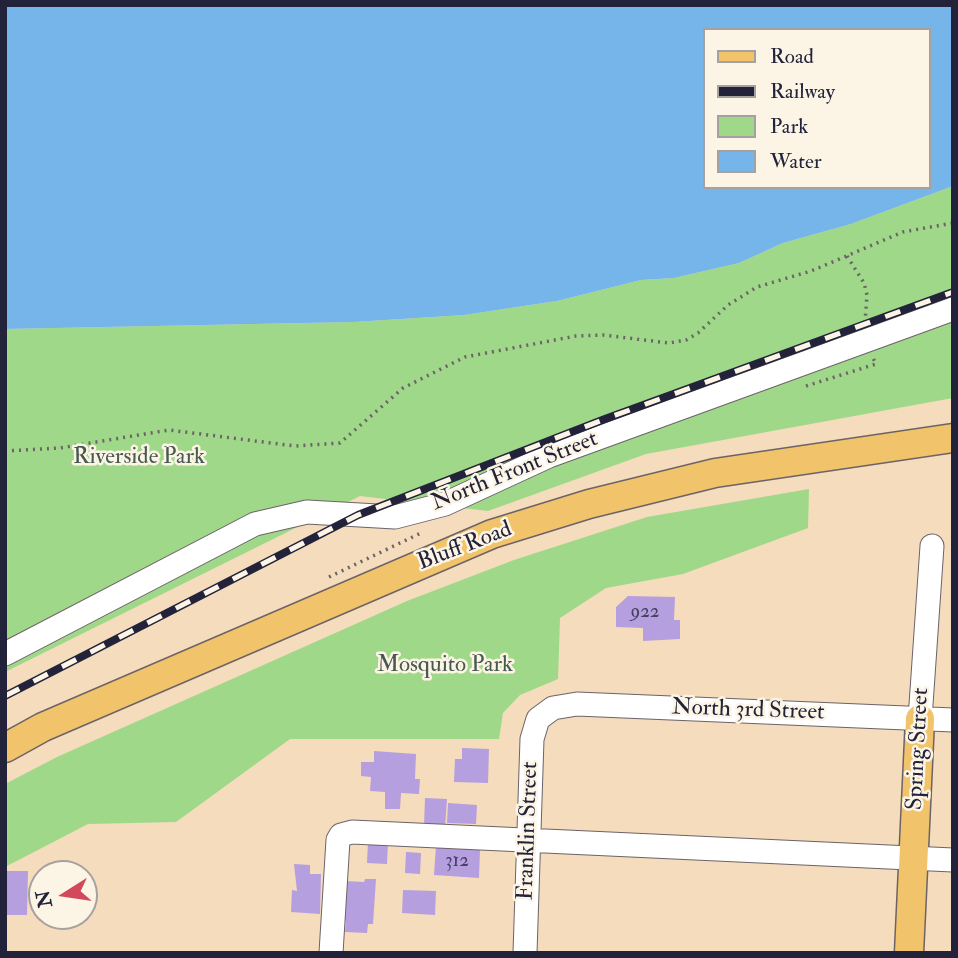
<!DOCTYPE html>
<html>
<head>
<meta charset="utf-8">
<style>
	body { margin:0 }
	#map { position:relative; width:958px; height:958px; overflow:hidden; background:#f4dcbc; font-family:"IM FELL Double Pica",serif }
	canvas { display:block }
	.frame { position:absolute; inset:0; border:7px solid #22223b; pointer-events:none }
	.legend { position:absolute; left:703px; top:28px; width:228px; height:161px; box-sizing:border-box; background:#fcf5e5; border:2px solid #a5a1a1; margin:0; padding:9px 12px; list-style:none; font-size:21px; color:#22223b }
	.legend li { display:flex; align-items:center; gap:14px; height:35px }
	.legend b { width:35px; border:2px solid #a5a1a1 }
	.north { position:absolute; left:28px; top:860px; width:70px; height:70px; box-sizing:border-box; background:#fcf5e5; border:2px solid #a5a1a1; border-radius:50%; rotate:258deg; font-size:19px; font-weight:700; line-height:28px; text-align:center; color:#22223b }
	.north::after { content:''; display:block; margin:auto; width:24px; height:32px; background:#d1495b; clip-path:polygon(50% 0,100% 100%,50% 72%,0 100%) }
</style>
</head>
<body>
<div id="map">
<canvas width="958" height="958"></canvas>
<div class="frame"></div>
<ul class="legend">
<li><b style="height:9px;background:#f1c36a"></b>Road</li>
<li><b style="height:9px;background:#22223b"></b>Railway</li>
<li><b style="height:19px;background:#a0d889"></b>Park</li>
<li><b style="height:19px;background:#75b5e9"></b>Water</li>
</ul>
<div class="north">N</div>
</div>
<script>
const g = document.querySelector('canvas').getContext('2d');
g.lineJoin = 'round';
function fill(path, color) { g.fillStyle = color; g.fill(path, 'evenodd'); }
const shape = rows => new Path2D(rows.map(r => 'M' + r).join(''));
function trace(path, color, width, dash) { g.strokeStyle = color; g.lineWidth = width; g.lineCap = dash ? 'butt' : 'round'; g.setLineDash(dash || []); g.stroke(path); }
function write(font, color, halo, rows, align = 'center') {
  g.font = font + ' "IM FELL Double Pica",serif'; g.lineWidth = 5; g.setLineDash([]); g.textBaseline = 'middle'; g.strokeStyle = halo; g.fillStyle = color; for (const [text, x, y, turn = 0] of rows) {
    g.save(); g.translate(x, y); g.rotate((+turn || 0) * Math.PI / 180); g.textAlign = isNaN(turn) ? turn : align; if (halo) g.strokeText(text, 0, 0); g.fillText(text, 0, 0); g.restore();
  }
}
const green = shape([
	[953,186,953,398,646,454,488,511,360,496,5,672,5,329,354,322,464,315,557,301,641,280,674,278,739,263,783,243,851,224],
	[809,489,808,528,683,574,606,588,560,618,558,679,520,695,503,713,499,739,290,739,176,822,88,824,5,867,5,784,57,757,407,601,514,560,647,517]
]);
const water = shape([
	[5,5,953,5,953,186,851,224,783,243,739,263,674,278,641,280,557,301,464,315,354,322,5,329],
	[704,30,928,30,928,187,704,187]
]);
const building = shape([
	[628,596,675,597,674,620,680,620,680,639,643,641,643,628,616,627,616,607],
	[462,748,489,749,488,783,454,782,455,759,462,759],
	[374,751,416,754,415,779,420,779,419,794,401,793,400,809,385,809,385,792,370,791,371,777,361,776,361,762,374,762],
	[425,798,447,799,445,828,424,826],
	[448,803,477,805,476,824,447,823],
	[368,842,388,843,387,864,367,863],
	[436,846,480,849,479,878,434,875],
	[406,852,421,853,420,874,405,873],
	[294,864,310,865,310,874,321,874,320,914,291,912,292,890,297,891],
	[5,871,28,871,27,915,5,915],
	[365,879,376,879,373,924,368,924,367,933,345,932,346,921,339,921,345,881,364,882],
	[403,890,436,891,435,915,402,913]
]);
const path = shape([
	[847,256,864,283,867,295,865,322],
	[806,386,876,364,873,358],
	[5,451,60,448,169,430,295,446,340,443,403,388,465,357,576,336,603,335,669,343,686,340,698,333,728,305,757,287,811,271,903,232,953,223],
	[329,577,423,532]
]);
const minor = shape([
	[5,654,255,524,307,512,395,517,445,504,549,456,953,309],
	[920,719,932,546],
	[331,953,338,840,341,835,352,832,953,860],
	[525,953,532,739,538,719,553,708,577,704,953,720]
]);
const major = shape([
	[5,748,43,727,492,534,589,504,715,473,953,438],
	[909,953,920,719]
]);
const rail = shape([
	[5,696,358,515,605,419,953,292]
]);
const numberNames = [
	["922",645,613],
	["312",457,862]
];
const parkNames = [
	["Riverside Park",139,458],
	["Mosquito Park",445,666]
];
const streetNames = [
	["North Front Street",515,472,-22],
	["Bluff Road",465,547,-21],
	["North 3rd Street",748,711,2],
	["Spring Street",919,749,-87],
	["Franklin Street",529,831,-88]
];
fill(green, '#a0d889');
fill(water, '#75b5e9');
fill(building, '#b59fde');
trace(minor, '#6c6368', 25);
trace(major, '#6c6368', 31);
trace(path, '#6c6368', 3.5, [2, 5]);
trace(minor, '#fff', 23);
trace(major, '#f1c36a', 28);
trace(rail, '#22223b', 8);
trace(rail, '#fcf5e5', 5, [16]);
write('19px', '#474164', null, numberNames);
write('23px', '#485952', '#fcf5e5', parkNames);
write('23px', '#22223b', '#fcf5e5', streetNames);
</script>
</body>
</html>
